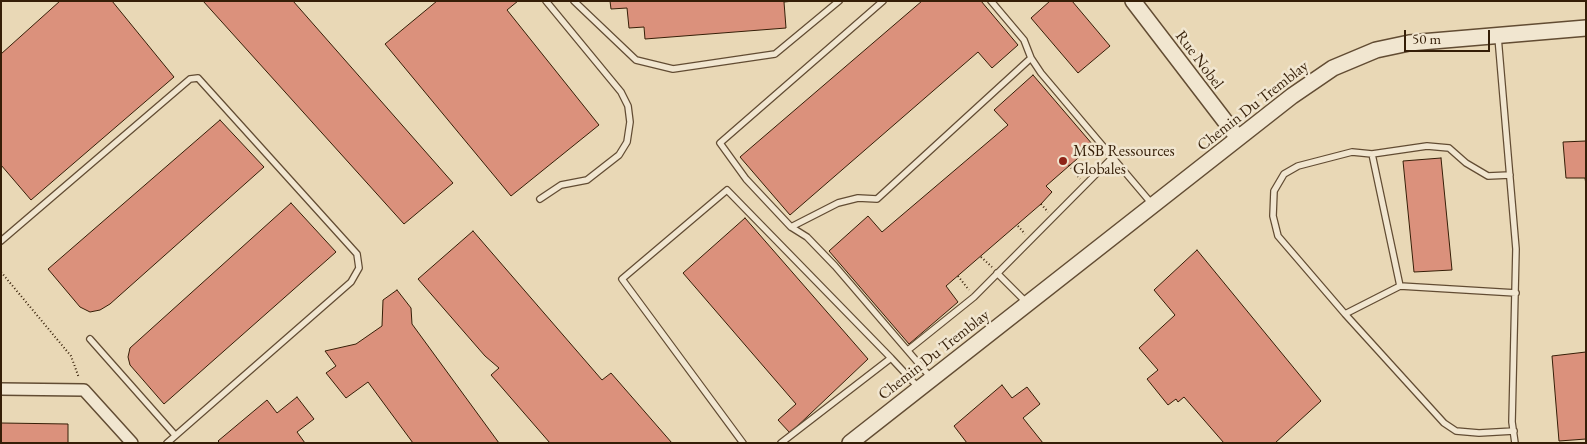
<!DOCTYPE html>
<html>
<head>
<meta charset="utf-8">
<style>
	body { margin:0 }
	#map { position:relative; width:1587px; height:444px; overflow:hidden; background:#e9d8b6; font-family:"EB Garamond",serif }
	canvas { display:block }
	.frame { position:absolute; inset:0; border:2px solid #351e07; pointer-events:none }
	.scale { position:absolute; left:1404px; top:30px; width:86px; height:22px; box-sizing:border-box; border:2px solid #351e07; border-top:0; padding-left:6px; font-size:15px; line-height:18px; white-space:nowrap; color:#351e07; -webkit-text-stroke:4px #f1e6d0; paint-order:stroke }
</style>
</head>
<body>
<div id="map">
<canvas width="1587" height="444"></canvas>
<div class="frame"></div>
<div class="scale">50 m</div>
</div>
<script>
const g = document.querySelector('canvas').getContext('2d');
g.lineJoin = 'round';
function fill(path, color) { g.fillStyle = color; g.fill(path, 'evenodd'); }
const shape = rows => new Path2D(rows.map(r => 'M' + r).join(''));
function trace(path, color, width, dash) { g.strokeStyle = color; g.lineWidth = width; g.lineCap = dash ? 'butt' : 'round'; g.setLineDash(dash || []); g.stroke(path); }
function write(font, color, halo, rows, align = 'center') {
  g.font = font + ' "EB Garamond",serif'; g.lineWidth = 5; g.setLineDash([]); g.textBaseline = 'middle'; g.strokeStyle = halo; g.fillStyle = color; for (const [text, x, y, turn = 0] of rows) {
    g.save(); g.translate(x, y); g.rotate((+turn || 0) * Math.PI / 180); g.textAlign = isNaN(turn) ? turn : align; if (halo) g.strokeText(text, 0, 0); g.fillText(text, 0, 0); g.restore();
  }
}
const building = shape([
	[60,1,112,1,174,77,31,200,1,165,1,54,60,1],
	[203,1,293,1,453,183,404,224,203,1],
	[437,1,518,1,507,10,599,125,511,196,385,44,437,1],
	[610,1,794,1,784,2,786,28,645,39,644,27,629,28,627,8,611,9,610,1],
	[922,1,981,1,1018,45,992,68,978,52,790,215,740,157,922,1],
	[1050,1,1072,1,1110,46,1078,73,1031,18,1050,1],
	[1033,75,1093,145,1046,186,1052,192,1041,204,946,286,958,302,909,344,829,251,868,216,882,232,1008,125,994,110,1033,75],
	[220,120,264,167,110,304,100,310,90,312,80,307,48,269,220,120],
	[1586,141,1586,185,1585,178,1566,178,1563,142,1586,141],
	[1441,158,1452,270,1414,272,1403,161,1441,158],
	[291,203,336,252,164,404,130,365,128,357,130,348,291,203],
	[745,218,868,359,790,433,778,420,796,404,683,273,745,218],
	[473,231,602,380,611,373,672,443,550,443,491,375,499,368,485,356,418,279,473,231],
	[1197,250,1321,401,1275,443,1224,443,1184,397,1178,402,1176,399,1168,405,1147,379,1158,370,1139,348,1175,315,1154,290,1197,250],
	[397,290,411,308,412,324,499,443,413,443,368,382,346,398,326,373,336,366,325,351,356,344,382,326,383,300,397,290],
	[1586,352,1586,439,1559,441,1552,356,1586,352],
	[1002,385,1012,398,1027,387,1040,404,1023,418,1043,443,967,443,954,426,1002,385],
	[297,397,314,419,297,432,305,443,220,443,218,441,267,400,277,413,297,397],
	[1,423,68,424,68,443,1,443,1,423]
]);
const path = shape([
	[1069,165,1080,179],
	[1041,204,1048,212],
	[1018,226,1025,234],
	[981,257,992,267],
	[1,272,71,356,79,378],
	[958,276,969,290]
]);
const service = shape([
	[574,1,636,60,673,69,775,54,839,1],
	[883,1,720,143,746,179,791,227,838,203,858,198,877,199,1031,58,1024,40,991,1],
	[1498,37,1516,249,1512,422,1515,443],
	[1031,58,1041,73,1152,204],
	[1372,154,1400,286,1345,314,1278,236,1273,216,1274,191,1284,174,1298,166,1352,152,1372,154,1427,146,1449,148,1466,163,1488,176,1510,175],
	[540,199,561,185,587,180,619,155,627,142,630,122,628,106,621,92,546,1],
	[791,227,807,237,835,266,932,379],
	[1,241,190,79,198,78,357,254,359,268,351,282,167,443],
	[997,273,1027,303],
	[1400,286,1516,293],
	[1345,314,1444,423,1456,431,1479,433,1514,431],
	[90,339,175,435],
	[908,350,974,297,1113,157],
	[743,443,622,279,727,190,891,358],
	[781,443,891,358,918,387]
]);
const minor = shape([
	[1,389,84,390,132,443]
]);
const tertiary = shape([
	[1133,1,1238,138],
	[850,443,1292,96,1333,68,1376,50,1409,43,1586,28]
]);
const markers = [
	[1063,161,5,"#8f2418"]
];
const streetNames = [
	["Rue Nobel",1199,60,53],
	["Chemin Du Tremblay",1253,106,-38],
	["Chemin Du Tremblay",934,355,-38]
];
const poiNames = [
	["MSB Ressources",1073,152],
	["Globales",1073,170]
];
fill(building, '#db917c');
trace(building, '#351e07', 1);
trace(service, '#624c33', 8);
trace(minor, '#624c33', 14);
trace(tertiary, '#624c33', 18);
trace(path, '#351e07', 2, [1, 2.5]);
trace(service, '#f1e6d0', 5.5);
trace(minor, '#f1e6d0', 11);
trace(tertiary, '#f1e6d0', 15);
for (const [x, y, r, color] of markers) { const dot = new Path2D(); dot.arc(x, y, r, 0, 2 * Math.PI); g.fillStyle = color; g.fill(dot); trace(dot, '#f1e6d0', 2); }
write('16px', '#351e07', '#f1e6d0', streetNames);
write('16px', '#351e07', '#f1e6d0', poiNames, 'left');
</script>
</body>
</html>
